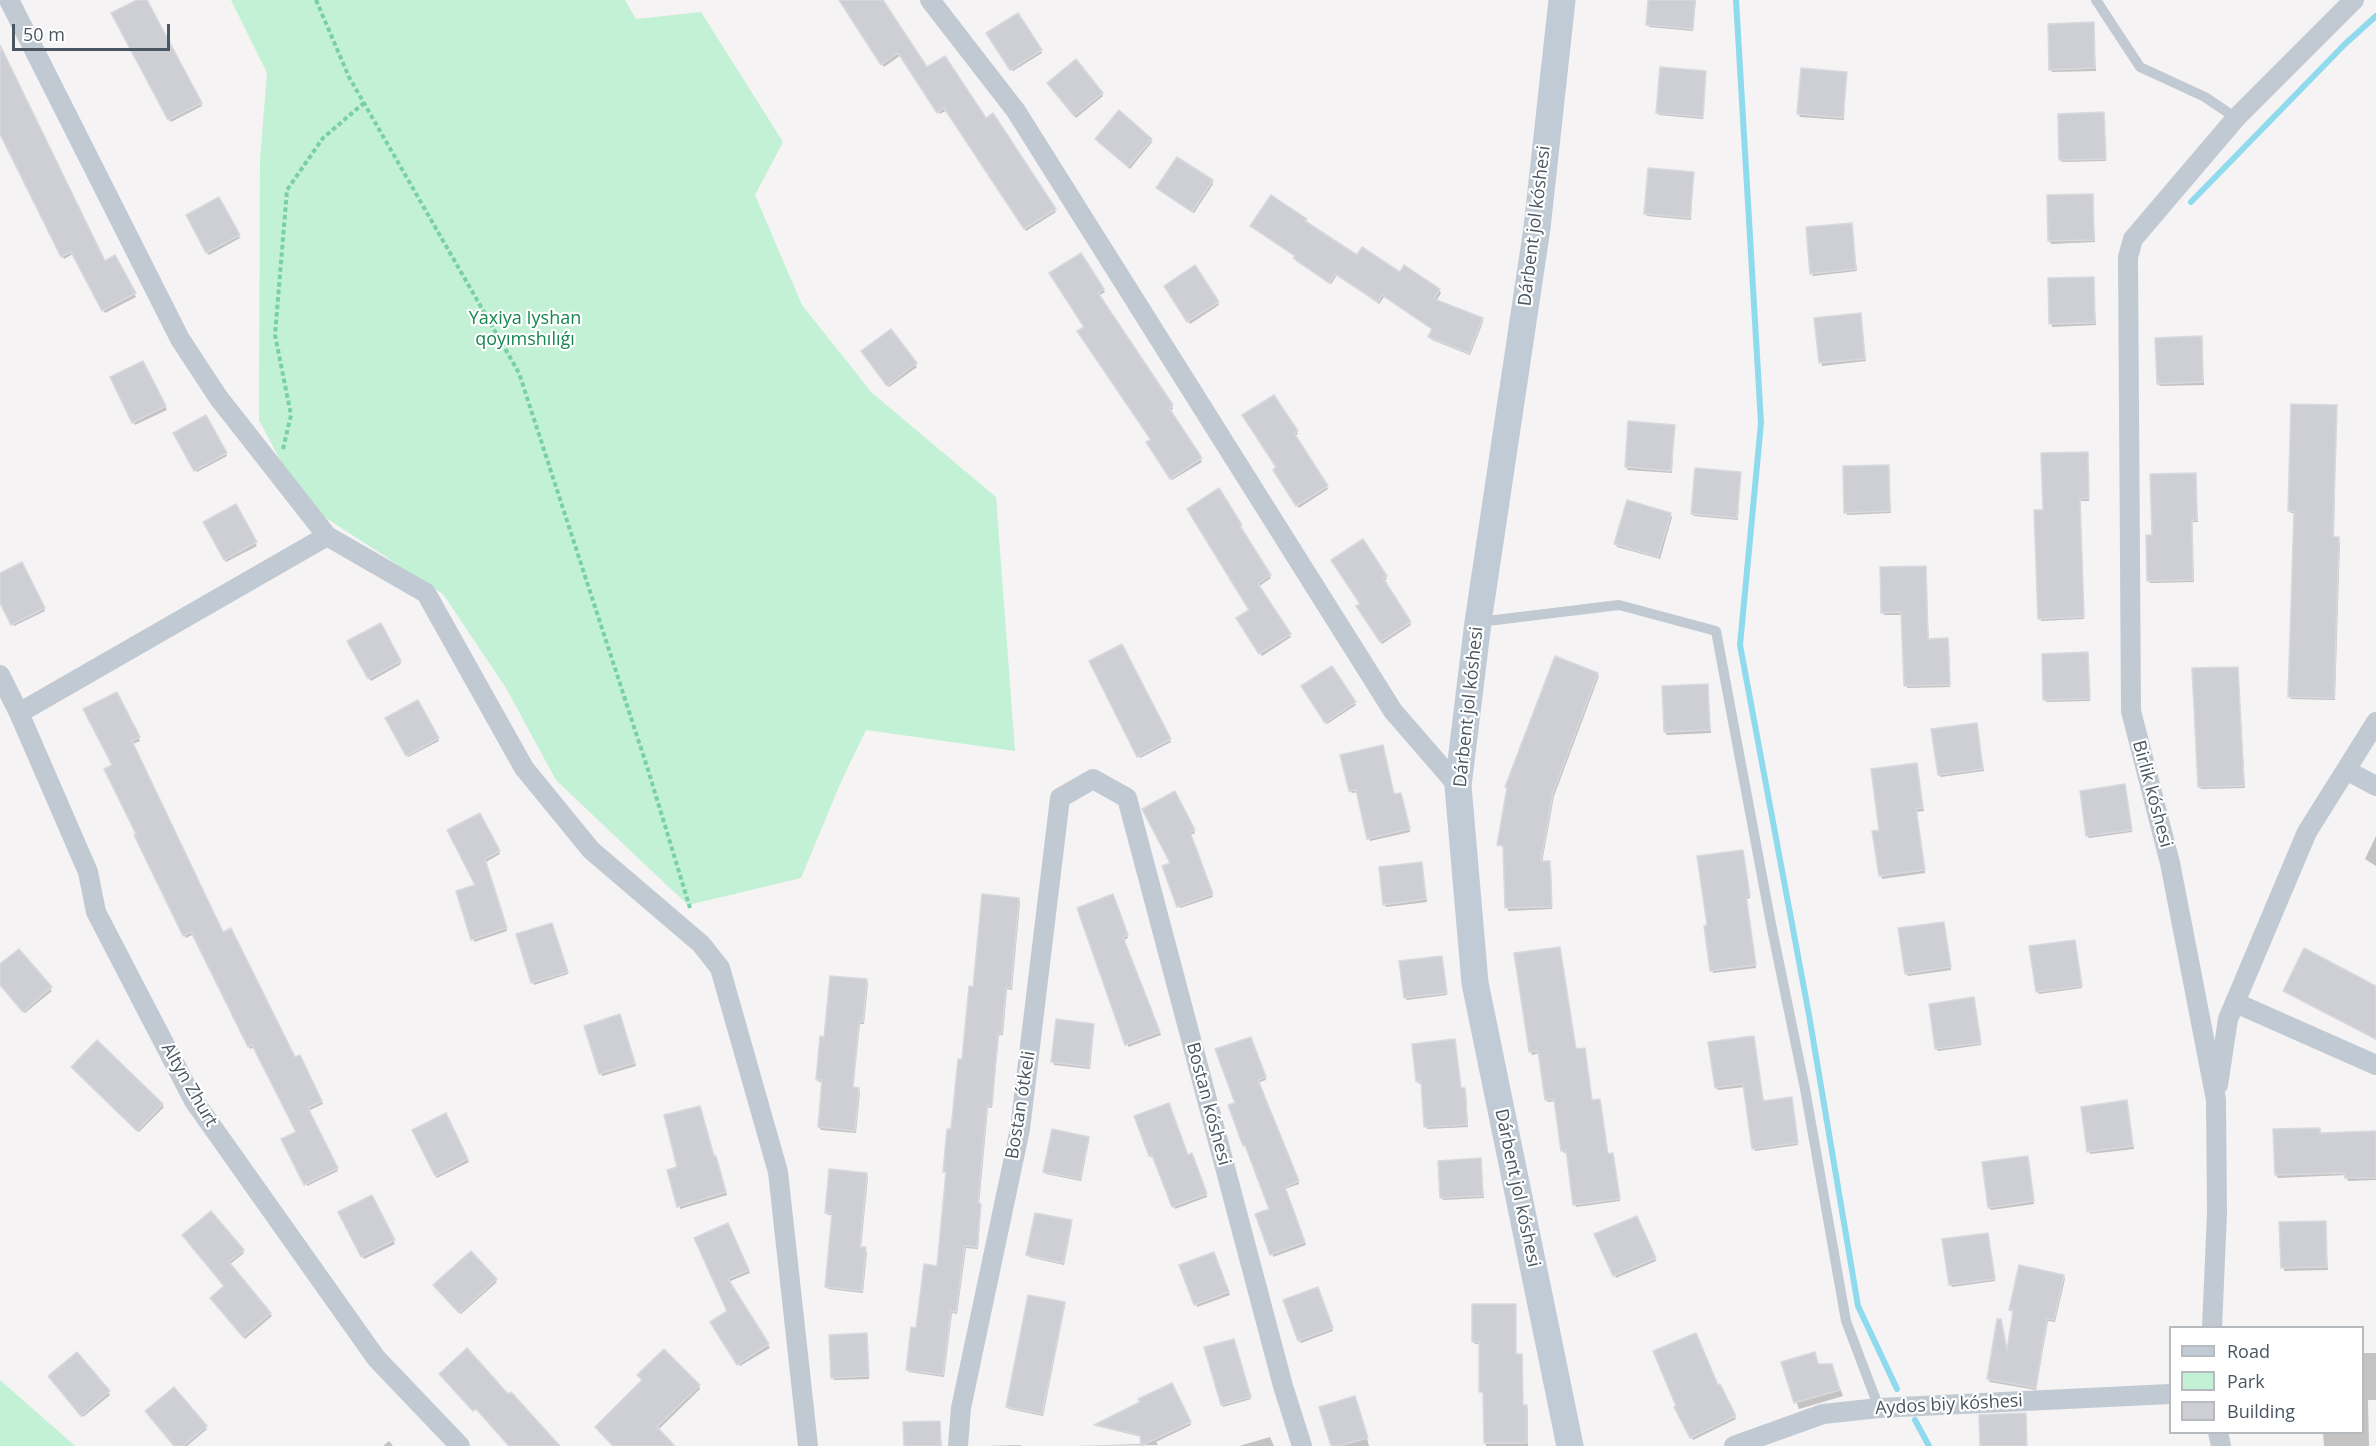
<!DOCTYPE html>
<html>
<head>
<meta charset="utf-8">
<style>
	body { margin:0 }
	#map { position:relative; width:2376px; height:1446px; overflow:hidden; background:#f5f3f3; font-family:"Open Sans",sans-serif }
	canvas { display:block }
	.legend { position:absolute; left:2169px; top:1326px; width:195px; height:108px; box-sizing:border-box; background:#fff; border:2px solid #b7bbc0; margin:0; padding:8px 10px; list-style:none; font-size:18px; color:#4a5661 }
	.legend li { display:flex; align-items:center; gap:12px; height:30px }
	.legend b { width:30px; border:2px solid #b7bbc0 }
	.scale { position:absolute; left:12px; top:24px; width:158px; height:27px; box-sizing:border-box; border:3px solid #4a5661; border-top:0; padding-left:8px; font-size:18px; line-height:21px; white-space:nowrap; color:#4a5661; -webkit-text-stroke:4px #fff; paint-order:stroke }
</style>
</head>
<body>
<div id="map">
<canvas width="2376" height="1446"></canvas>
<ul class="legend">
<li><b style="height:8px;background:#c1cbd6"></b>Road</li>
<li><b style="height:16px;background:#c3f1d5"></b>Park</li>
<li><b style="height:16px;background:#cdcfd5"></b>Building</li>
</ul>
<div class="scale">50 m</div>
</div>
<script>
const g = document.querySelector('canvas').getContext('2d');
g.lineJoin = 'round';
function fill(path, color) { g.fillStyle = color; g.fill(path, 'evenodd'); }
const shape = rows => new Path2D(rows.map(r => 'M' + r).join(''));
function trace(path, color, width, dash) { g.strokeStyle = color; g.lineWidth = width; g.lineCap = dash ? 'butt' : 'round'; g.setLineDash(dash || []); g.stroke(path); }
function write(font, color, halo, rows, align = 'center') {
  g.font = font + ' "Open Sans",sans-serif'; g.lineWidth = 4.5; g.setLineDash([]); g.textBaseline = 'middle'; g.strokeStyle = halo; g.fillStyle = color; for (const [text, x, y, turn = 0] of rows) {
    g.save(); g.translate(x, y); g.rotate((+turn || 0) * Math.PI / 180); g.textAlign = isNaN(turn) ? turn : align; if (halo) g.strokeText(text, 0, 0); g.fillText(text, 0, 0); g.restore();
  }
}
const green = shape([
	[231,0,625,0,636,19,701,12,783,142,755,195,802,305,872,393,996,497,1015,751,866,730,840,784,801,878,688,905,639,859,556,780,506,688,443,594,303,503,259,420,260,160,267,73],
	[0,1380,75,1446,0,1446]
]);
const shadow = shape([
	[140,0,146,0,202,106,171,122,113,13],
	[839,0,881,0,927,69,985,120,992,115,1056,212,1026,231,947,110,940,114,901,55,884,67],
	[1650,0,1696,0,1693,31,1649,27],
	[1018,15,1042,53,1013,71,988,34],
	[2093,24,2096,71,2052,72,2051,69],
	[0,48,104,263,114,257,136,297,105,313,73,254,64,259,62,256,0,128],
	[1705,72,1703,119,1659,115,1658,113],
	[1846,73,1844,120,1800,117,1799,114],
	[1050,86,1102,94,1103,96,1076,118],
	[2103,114,2106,161,2062,162,2061,159],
	[1096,139,1151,140,1152,142,1130,169],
	[1693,174,1691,220,1647,216,1646,214],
	[1212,181,1213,184,1194,213,1158,188],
	[2092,195,2095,242,2051,244,2050,241],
	[218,199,240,238,209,255,188,215],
	[1305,220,1357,257,1400,274,1405,267,1439,290,1441,293,1436,301,1482,319,1483,322,1470,355,1432,340,1430,337,1433,330,1384,297,1379,304,1337,275,1331,284,1296,261,1296,257,1251,226],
	[1851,225,1857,271,1813,276,1812,273],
	[1080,255,1105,292,1098,296,1172,406,1173,409,1169,411,1202,462,1172,480,1148,443,1152,440,1086,327],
	[1195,267,1219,305,1190,324,1166,286],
	[2093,278,2096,325,2052,327,2049,280],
	[1861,317,1866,361,1822,366,1816,319],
	[891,331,917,367,889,387,864,354],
	[2201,338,2204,385,2160,386,2158,384],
	[143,363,167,410,135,425,112,378],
	[1273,397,1298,434,1294,436,1328,489,1299,508,1275,470,1278,468],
	[2336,407,2334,539,2338,539,2340,542,2335,700,2291,699,2295,513,2291,513,2289,510],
	[206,417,227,456,197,472,175,433],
	[1674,426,1672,473,1628,470,1626,467],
	[2087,454,2089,501,2080,501,2084,619,2041,621,2045,511],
	[1888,466,1891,513,1847,515,1846,512],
	[1740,473,1738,520,1694,516,1693,514],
	[2195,475,2198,522,2192,522,2194,582,2150,583,2149,581,2153,536],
	[1218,490,1242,528,1240,530,1271,578,1258,587,1291,637,1262,656,1238,618,1251,610],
	[236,506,257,546,226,562,205,523],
	[1670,514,1672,517,1660,559,1617,547,1616,544],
	[1362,541,1387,579,1383,581,1411,625,1382,644,1358,607,1362,604],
	[21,564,45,611,14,626,0,600,0,575],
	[1925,567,1929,641,1947,640,1949,643,1950,687,1907,688,1903,615,1884,615,1883,612],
	[380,625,401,664,371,681,349,642],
	[1122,646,1171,742,1140,758,1091,662],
	[2087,654,2090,701,2046,702,2045,699],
	[1332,668,1356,705,1327,724,1303,687],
	[2238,669,2245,788,2201,789,2200,787],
	[1597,674,1599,676,1554,796,1542,863,1549,862,1551,865,1552,909,1508,911,1505,848,1499,845],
	[1707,686,1711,733,1667,735,1665,732],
	[118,696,140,741,133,744,223,934,295,1059,299,1057,323,1104,308,1111,338,1171,307,1186,298,1133,255,1047,250,1049,249,1046,194,934,186,938,184,935,138,834,114,766],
	[418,702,439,741,408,757,387,718],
	[1976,725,1984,771,1941,777,1939,775],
	[1383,749,1394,796,1402,797,1410,832,1370,841,1358,792,1352,793,1350,791,1342,756],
	[1917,767,1924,811,1917,812,1925,873,1882,879,1874,832,1881,831],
	[2124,786,2132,832,2089,838,2087,836],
	[1174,793,1195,833,1190,835,1213,897,1180,908,1172,864],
	[479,815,500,854,486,862,507,931,474,942],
	[2376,836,2376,866,2365,859],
	[1743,852,1750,898,1747,899,1756,968,1713,973,1705,927,1709,926],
	[1422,866,1427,902,1386,907,1384,904],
	[1019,899,1020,902,1012,990,1007,989,1003,1035,999,1035,992,1108,988,1107,979,1205,981,1208,978,1249,966,1248,957,1314,952,1313,944,1377,909,1372,907,1370,918,1330,938,1267,946,1174,945,1172,974,988],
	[1113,899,1128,938,1124,940,1161,1035,1128,1047],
	[1943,923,1951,970,1908,976,1906,973],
	[553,927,568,974,534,985,533,982],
	[2074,942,2082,988,2039,994,2037,991],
	[18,951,52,991,25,1013,0,984,0,966],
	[1516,954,1576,1051,1585,1052,1592,1101,1600,1100,1601,1103,1608,1155,1612,1154,1614,1157,1620,1201,1576,1207,1575,1204,1568,1152,1564,1153,1562,1150,1555,1101,1548,1102,1546,1100,1540,1053,1532,1055,1531,1052],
	[1442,957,1447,995,1407,1000,1405,998],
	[866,980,868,983,864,1024,860,1024,853,1089,858,1089,860,1092,856,1133,821,1130,819,1127,824,1082,819,1082,817,1079,825,1038],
	[2376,987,2376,1040,2284,991],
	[1974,999,1981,1045,1938,1051,1936,1049],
	[621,1019,636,1066,602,1076,586,1027],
	[1093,1025,1094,1028,1090,1069,1054,1065,1053,1062],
	[1754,1038,1764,1102,1792,1101,1798,1145,1755,1151,1745,1087,1718,1090,1716,1087],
	[1252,1041,1266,1080,1259,1082,1299,1184,1285,1189,1306,1245,1273,1257,1271,1210,1248,1147,1244,1145,1237,1103],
	[1454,1041,1461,1089,1466,1092,1468,1127,1427,1129,1423,1083,1419,1084,1418,1081],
	[74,1070,162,1105,164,1107,139,1132],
	[2127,1104,2134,1149,2090,1154,2082,1108],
	[445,1115,469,1162,437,1178,414,1131],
	[1136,1117,1193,1158,1207,1197,1175,1209,1155,1157,1152,1158,1150,1156],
	[2319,1129,2320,1135,2376,1133,2376,1180,2348,1181,2346,1175,2278,1178,2276,1175],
	[1088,1138,1089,1141,1081,1181,1046,1174,1045,1172],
	[714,1158,716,1160,727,1195,680,1209,679,1168],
	[1480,1160,1484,1198,1443,1200,1442,1198],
	[2028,1160,2034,1204,1991,1210,1989,1207],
	[866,1175,868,1177,861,1248,867,1252,863,1293,828,1289,826,1287,833,1215,828,1215,827,1212],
	[372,1197,395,1244,364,1259,340,1212],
	[1636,1218,1656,1261,1616,1278,1596,1235],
	[1071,1222,1072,1224,1064,1265,1029,1257,1028,1255],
	[2325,1222,2328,1270,2284,1271,2281,1224],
	[728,1225,750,1273,728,1282,770,1348,740,1366,712,1322,728,1312,696,1239],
	[1987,1234,1995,1281,1952,1287,1950,1284],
	[185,1238,242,1251,244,1253,229,1265,272,1316,245,1339,213,1301,226,1287],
	[1215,1256,1230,1295,1197,1307,1181,1266],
	[2064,1277,2065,1279,2055,1322,2048,1321,2036,1390,1990,1382,1988,1379,2007,1354,2014,1313,2011,1310],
	[495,1280,497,1282,461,1314,437,1287],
	[1319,1292,1333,1331,1301,1343,1299,1340],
	[1064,1304,1065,1306,1043,1416,1009,1409,1007,1406],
	[1515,1306,1516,1356,1522,1356,1523,1359,1523,1407,1528,1409,1528,1446,1486,1446,1485,1394,1481,1392,1480,1344,1475,1344,1474,1342],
	[866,1334,869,1379,834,1380,833,1377],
	[1235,1343,1251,1399,1223,1407,1222,1404],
	[2362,1353,2376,1353,2376,1400,2368,1400,2369,1446,2324,1446,2323,1432,2362,1432],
	[1814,1354,1819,1365,1831,1365,1843,1396,1799,1409,1783,1363],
	[51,1379,108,1392,110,1395,83,1417],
	[1171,1384,1191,1425,1156,1442,1158,1445,1072,1446,1141,1444,1142,1437,1096,1426,1142,1403],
	[699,1386,700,1389,658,1430,673,1446,614,1446],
	[1719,1386,1736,1419,1693,1440,1676,1408],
	[1356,1400,1369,1446,1332,1446],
	[939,1422,942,1446,905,1446],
	[205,1427,207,1429,187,1446,175,1446],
	[1270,1437,1274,1446,1239,1446],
	[389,1441,393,1446,383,1446],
	[1021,1445,1021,1446,985,1446]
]);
const stream = shape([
	[1736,0,1761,423,1740,645,1809,1015,1858,1306,1897,1389],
	[2191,202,2345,44,2376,16],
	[1915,1420,1929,1446]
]);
const building = shape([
	[137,0,147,0,202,103,168,120,111,13,137,0],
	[839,0,883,0,927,67,945,56,986,118,993,113,1056,209,1024,229,944,108,937,113,898,53,881,65,839,0],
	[1648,0,1695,0,1693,29,1646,25,1648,0],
	[1018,13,1042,50,1010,70,986,33,1018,13],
	[2094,22,2095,68,2049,70,2048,24,2094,22],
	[0,45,105,261,115,255,136,293,102,311,71,252,61,257,0,134,0,45],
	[1076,59,1103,93,1074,116,1047,83,1076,59],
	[1660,67,1706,71,1703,117,1656,113,1660,67],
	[1801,68,1847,72,1843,118,1797,114,1801,68],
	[1119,110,1152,139,1128,167,1095,139,1119,110],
	[2104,112,2106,159,2059,160,2058,114,2104,112],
	[1177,157,1213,180,1192,212,1156,188,1177,157],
	[1648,168,1694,172,1690,218,1644,214,1648,168],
	[2093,194,2094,240,2048,241,2047,195,2093,194],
	[1271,195,1307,219,1305,221,1357,255,1362,247,1400,272,1404,265,1440,289,1434,299,1483,318,1469,353,1428,337,1432,329,1382,295,1378,302,1335,274,1329,283,1293,258,1295,256,1250,226,1271,195],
	[219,197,240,235,206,253,186,215,219,197],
	[1852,223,1856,269,1810,274,1806,227,1852,223],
	[1081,253,1104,289,1098,293,1173,405,1169,408,1202,458,1170,479,1146,442,1151,440,1077,331,1084,327,1049,273,1081,253],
	[1195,265,1219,302,1187,322,1164,286,1195,265],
	[2094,277,2095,323,2049,324,2048,278,2094,277],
	[1861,313,1865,359,1819,363,1814,318,1861,313],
	[891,329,917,363,887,386,861,351,891,329],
	[2202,336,2203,382,2157,384,2155,338,2202,336],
	[143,361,166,406,132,423,110,377,143,361],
	[1274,395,1298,431,1294,433,1328,486,1296,506,1273,470,1276,467,1242,415,1274,395],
	[2291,404,2337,405,2333,537,2339,537,2334,698,2288,697,2294,511,2288,511,2291,404],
	[206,415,227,453,194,471,173,433,206,415],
	[1628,421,1675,425,1671,471,1625,467,1628,421],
	[2088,452,2089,498,2080,499,2084,617,2038,619,2034,510,2043,510,2041,453,2088,452],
	[1889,465,1890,511,1844,513,1843,466,1889,465],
	[1695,468,1741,472,1737,518,1691,514,1695,468],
	[2196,473,2197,520,2192,520,2193,580,2147,581,2146,535,2152,535,2150,474,2196,473],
	[1219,488,1242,525,1240,526,1271,575,1258,584,1291,634,1259,654,1236,618,1249,610,1187,509,1219,488],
	[1627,500,1671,513,1658,557,1614,544,1627,500],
	[236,504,257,542,224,560,203,522,236,504],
	[1363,539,1387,576,1383,578,1411,622,1380,642,1356,606,1360,604,1331,560,1363,539],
	[22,562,45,608,11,625,0,603,0,573,22,562],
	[1926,566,1928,639,1948,638,1950,685,1904,686,1901,612,1881,613,1880,567,1926,566],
	[381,623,401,661,368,679,347,641,381,623],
	[1122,644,1171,739,1137,757,1089,661,1122,644],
	[2088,652,2090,699,2043,700,2042,654,2088,652],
	[1555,656,1598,673,1553,793,1541,861,1550,861,1552,907,1505,908,1503,846,1497,845,1507,788,1505,787,1555,656],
	[1332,666,1356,702,1325,723,1301,686,1332,666],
	[2238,667,2244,786,2198,787,2192,668,2238,667],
	[1708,684,1710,730,1664,732,1662,686,1708,684],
	[117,692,140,737,132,741,223,932,231,928,295,1057,300,1055,322,1101,308,1108,338,1168,304,1185,281,1139,296,1132,252,1045,248,1047,191,932,183,936,134,835,136,834,104,769,112,765,83,709,117,692],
	[418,700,439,738,406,756,385,718,418,700],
	[1977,723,1983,769,1938,775,1931,729,1977,723],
	[1383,745,1394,794,1401,793,1410,829,1367,839,1356,790,1349,791,1340,755,1383,745],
	[1917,763,1923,808,1916,809,1925,870,1879,876,1872,831,1879,830,1871,769,1917,763],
	[2125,784,2132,830,2086,836,2080,791,2125,784],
	[1175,791,1195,830,1190,832,1213,894,1177,907,1162,866,1170,863,1142,809,1175,791],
	[480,813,500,851,485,859,507,928,471,940,456,891,475,885,447,830,480,813],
	[1743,850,1750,896,1746,896,1756,965,1710,971,1704,926,1707,925,1697,856,1743,850],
	[1422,862,1426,899,1383,905,1379,867,1422,862],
	[982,894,1019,898,1011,988,1006,987,1002,1033,998,1033,992,1106,987,1105,978,1203,981,1204,977,1247,965,1246,956,1312,951,1311,943,1375,906,1370,911,1327,916,1328,924,1264,937,1266,946,1172,943,1172,947,1129,951,1129,958,1059,962,1059,969,986,973,987,982,894],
	[1113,894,1128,935,1123,937,1160,1032,1125,1045,1077,908,1113,894],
	[1944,922,1951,967,1905,974,1898,928,1944,922],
	[552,923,568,972,531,983,516,934,552,923],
	[2075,940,2082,986,2036,992,2029,946,2075,940],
	[1560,947,1576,1049,1585,1048,1592,1100,1600,1099,1608,1154,1613,1153,1620,1199,1573,1205,1566,1150,1561,1151,1554,1099,1545,1100,1538,1051,1529,1052,1514,953,1560,947],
	[2304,948,2376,986,2376,1039,2283,991,2304,948],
	[19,949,52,987,23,1012,0,985,0,964,19,949],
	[1442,956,1447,993,1404,998,1399,961,1442,956],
	[830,976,867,979,863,1022,859,1022,853,1087,859,1088,855,1131,818,1127,822,1080,816,1080,820,1036,824,1037,830,976],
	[1974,997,1981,1043,1935,1049,1929,1004,1974,997],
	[620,1014,635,1063,599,1074,584,1026,620,1014],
	[1056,1019,1094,1024,1089,1067,1051,1062,1056,1019],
	[1754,1036,1763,1101,1792,1097,1798,1143,1752,1149,1743,1084,1715,1088,1708,1042,1754,1036],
	[1251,1037,1266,1077,1258,1080,1299,1181,1285,1187,1305,1242,1270,1255,1255,1214,1269,1209,1245,1145,1243,1146,1228,1105,1235,1103,1215,1049,1251,1037],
	[1455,1039,1461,1088,1465,1088,1467,1125,1424,1127,1421,1081,1416,1082,1412,1044,1455,1039],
	[97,1040,163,1104,137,1131,71,1067,97,1040],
	[2127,1100,2133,1146,2087,1152,2081,1107,2127,1100],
	[1169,1103,1188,1155,1192,1153,1207,1194,1172,1207,1152,1155,1149,1156,1134,1116,1169,1103],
	[700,1106,714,1156,716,1156,726,1192,677,1207,667,1170,677,1167,664,1115,700,1106],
	[446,1113,468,1159,435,1176,412,1130,446,1113],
	[2320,1128,2320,1133,2376,1131,2376,1178,2345,1178,2344,1173,2275,1175,2273,1129,2320,1128],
	[1052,1129,1089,1137,1080,1179,1043,1172,1052,1129],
	[2028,1156,2034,1201,1988,1208,1982,1162,2028,1156],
	[1481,1158,1483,1196,1440,1198,1438,1161,1481,1158],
	[829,1169,867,1173,860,1247,866,1247,862,1291,825,1287,832,1213,825,1213,829,1169],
	[372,1195,395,1240,361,1257,338,1212,372,1195],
	[211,1211,244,1250,229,1262,271,1313,243,1337,210,1298,224,1286,182,1235,211,1211],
	[1035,1213,1072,1220,1063,1263,1026,1255,1035,1213],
	[1637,1216,1656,1258,1613,1276,1594,1234,1637,1216],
	[2326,1221,2327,1267,2281,1268,2279,1222,2326,1221],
	[728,1223,749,1270,728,1279,769,1344,737,1365,710,1322,727,1311,694,1238,728,1223],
	[1988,1233,1995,1279,1949,1285,1942,1239,1988,1233],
	[471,1251,497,1279,459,1313,433,1285,471,1251],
	[1214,1252,1229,1292,1194,1305,1179,1265,1214,1252],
	[2019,1265,2064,1275,2054,1320,2047,1319,2036,1388,1987,1379,1997,1319,2001,1319,2007,1350,2013,1311,2009,1310,2019,1265],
	[1318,1287,1333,1328,1298,1341,1283,1300,1318,1287],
	[1028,1295,1065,1302,1042,1414,1006,1407,1028,1295],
	[1472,1304,1516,1304,1516,1354,1522,1354,1523,1405,1527,1405,1527,1443,1484,1443,1483,1392,1479,1392,1479,1342,1472,1342,1472,1304],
	[867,1333,869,1376,831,1378,829,1335,867,1333],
	[1696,1333,1718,1385,1720,1384,1736,1416,1690,1438,1674,1407,1676,1406,1653,1351,1696,1333],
	[1234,1339,1251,1397,1221,1405,1204,1347,1234,1339],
	[467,1348,508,1394,511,1392,560,1446,509,1446,476,1409,473,1411,439,1374,467,1348],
	[664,1349,700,1385,657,1427,675,1446,613,1446,595,1427,642,1380,637,1375,664,1349],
	[77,1352,110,1391,81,1416,48,1376,77,1352],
	[1815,1352,1818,1364,1832,1364,1840,1390,1794,1403,1781,1362,1815,1352],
	[1172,1383,1191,1422,1141,1446,1140,1435,1094,1425,1140,1402,1138,1399,1172,1383],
	[174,1387,207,1426,183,1446,174,1446,145,1411,174,1387],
	[1355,1396,1368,1438,1338,1446,1331,1446,1319,1407,1355,1396],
	[2026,1413,2027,1446,1980,1446,1979,1415,2026,1413],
	[940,1421,941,1446,904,1446,903,1422,940,1421]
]);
const path = shape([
	[316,0,349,77,519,373,649,773,690,908],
	[283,449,291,415,275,335,287,190,323,138,365,102]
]);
const lane = shape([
	[2096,0,2140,67,2205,97,2236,118],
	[1479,622,1619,605,1716,631,1771,924,1805,1089,1846,1321,1879,1408]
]);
const street = shape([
	[9,0,180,339,218,397,327,536,426,593,524,768,591,850,701,944,720,968,778,1172,808,1446],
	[930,0,1016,111,1393,711,1458,786],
	[0,675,19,713,88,872,96,912,194,1101,376,1358,460,1446],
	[19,713,327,536],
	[2346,770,2376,786],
	[2236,1003,2376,1065],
	[2218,1085,2228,1019,2307,832,2376,722],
	[2212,1328,2217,1213,2216,1100,2170,863,2131,711,2128,257,2133,239,2236,118,2354,0],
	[2218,1432,2221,1446],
	[958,1446,961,1408,1020,1129,1060,798,1093,779,1127,798,1283,1386,1302,1446],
	[1734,1446,1823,1414,1879,1408,2170,1394]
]);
const secondary = shape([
	[1562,0,1537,228,1478,622,1458,786,1475,983,1570,1446]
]);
const streetNames = [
	["Dárbent jol kóshesi",1535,226,-83],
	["Dárbent jol kóshesi",1469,707,-84],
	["Birlik kóshesi",2152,794,75],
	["Altyn Zhurt",189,1085,60],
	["Bostan kóshesi",1208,1104,75],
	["Bostan ótkeli",1021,1105,-81],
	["Dárbent jol kóshesi",1517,1188,78],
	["Aydos biy kóshesi",1949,1405,-3]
];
const parkNames = [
	["Yaxiya Iyshan",525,319],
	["qoyımshılıǵı",525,340]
];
fill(green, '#c3f1d5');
fill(shadow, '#0003');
trace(stream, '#90daee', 6);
fill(building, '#cdcfd5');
trace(building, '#d7d9de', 1.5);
trace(path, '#7ad0a6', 4, [4.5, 3]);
trace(lane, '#c1cad2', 10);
trace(street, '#c1cad2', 20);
trace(secondary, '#c1cbd6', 27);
write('18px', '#4a5661', '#fff', streetNames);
write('18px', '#17864f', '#fff', parkNames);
</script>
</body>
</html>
